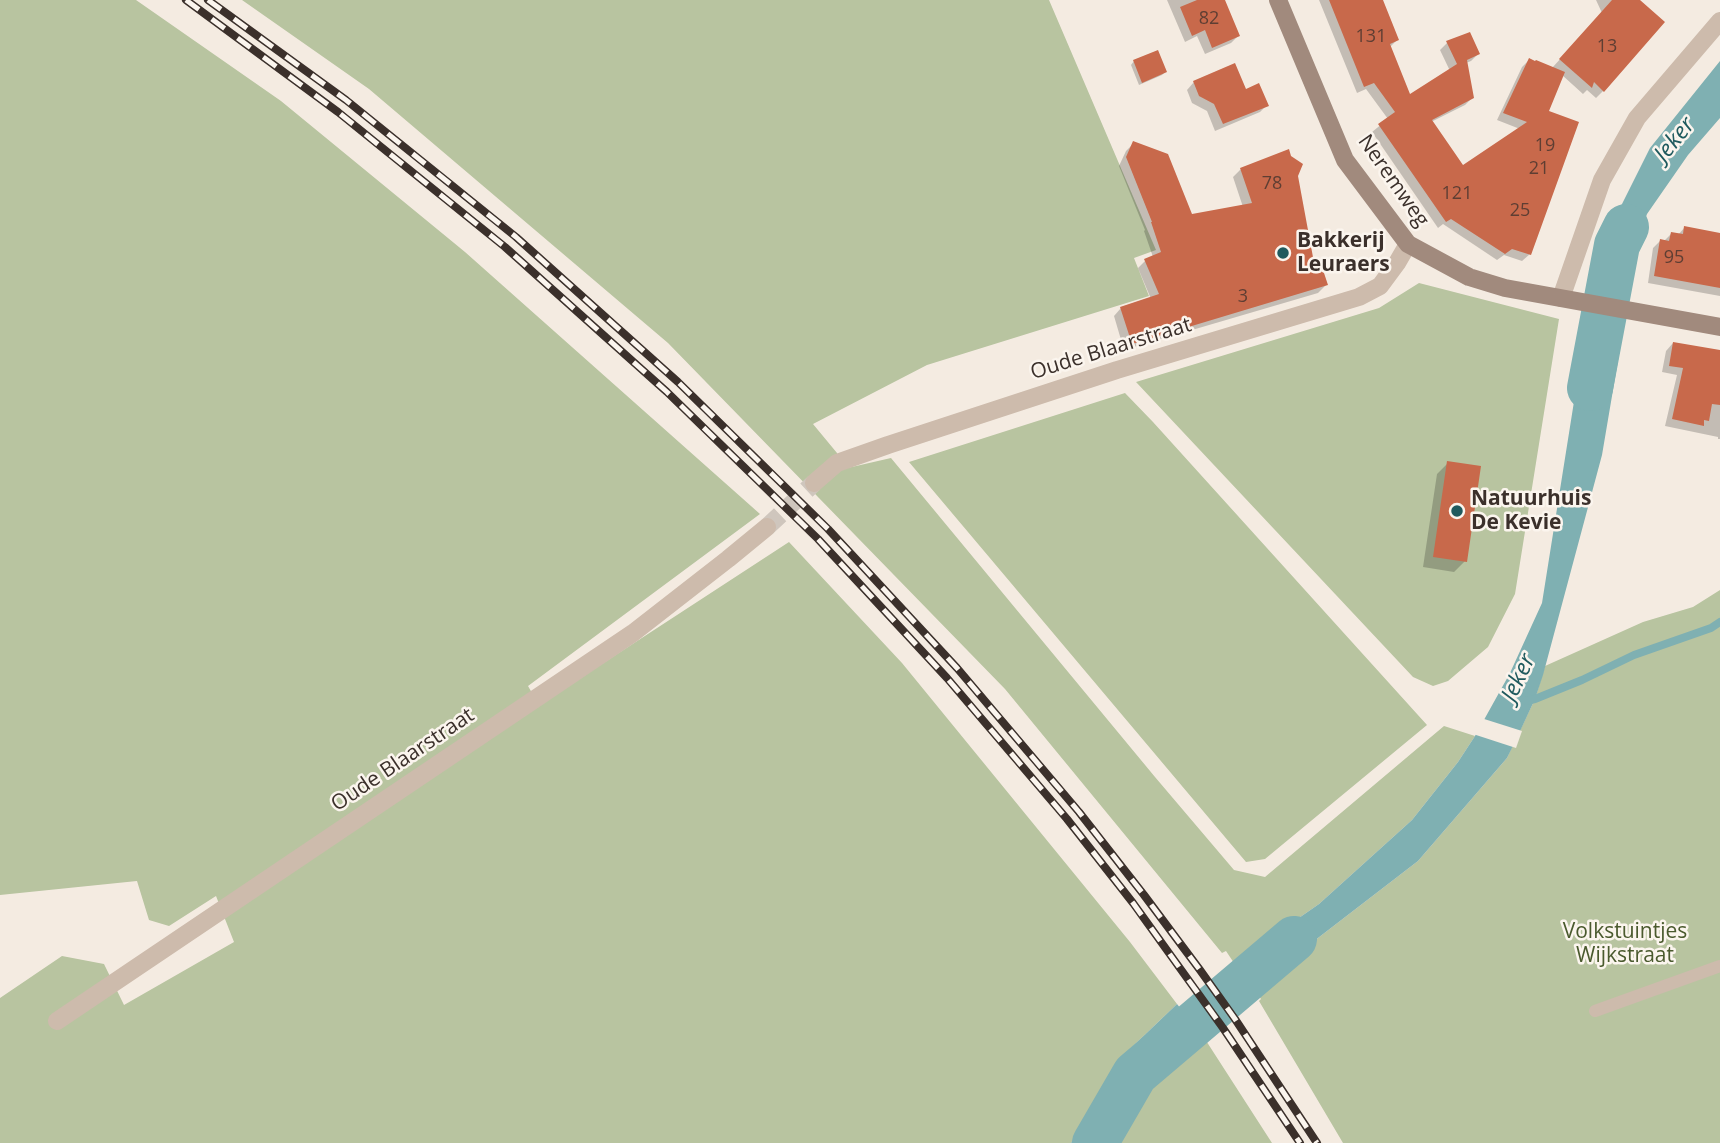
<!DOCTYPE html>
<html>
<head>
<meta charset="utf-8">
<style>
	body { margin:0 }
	canvas { display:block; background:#f4ebe1 }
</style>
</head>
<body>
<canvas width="1720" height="1143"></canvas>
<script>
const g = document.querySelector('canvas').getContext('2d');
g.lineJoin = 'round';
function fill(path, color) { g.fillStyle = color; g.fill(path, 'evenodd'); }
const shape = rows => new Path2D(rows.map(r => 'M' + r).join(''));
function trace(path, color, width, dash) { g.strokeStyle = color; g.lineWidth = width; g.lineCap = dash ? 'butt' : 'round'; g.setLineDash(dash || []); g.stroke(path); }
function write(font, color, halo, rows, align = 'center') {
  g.font = font + ' "Open Sans",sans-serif'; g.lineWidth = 5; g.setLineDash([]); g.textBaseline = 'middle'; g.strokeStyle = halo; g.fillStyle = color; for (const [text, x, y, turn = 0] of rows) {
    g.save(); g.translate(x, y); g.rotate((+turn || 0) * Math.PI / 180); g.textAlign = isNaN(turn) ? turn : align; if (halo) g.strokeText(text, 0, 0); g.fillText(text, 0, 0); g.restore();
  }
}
const green = shape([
	[0,0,136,0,281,101,465,252,760,514,528,686,539,705,789,542,902,663,1130,942,1177,1004,1132,1047,1071,1143,0,1143,0,998,62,956,104,964,124,1005,234,942,216,896,169,926,149,920,137,881,0,895],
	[242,0,1049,0,1156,250,1134,258,1149,296,927,365,813,424,837,453,843,469,891,458,1155,777,1234,870,1265,877,1444,726,1475,736,1458,762,1412,820,1319,904,1234,963,1226,951,1222,953,1005,689,668,343,369,89],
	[1419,283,1559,319,1515,594,1488,647,1448,681,1433,686,1413,677,1136,382,1379,308],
	[1125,393,1153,422,1427,725,1265,859,1246,862,909,462],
	[1720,590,1720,1143,1343,1143,1259,1001,1261,999,1253,988,1418,861,1507,758,1535,699,1545,666,1643,622,1693,607],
	[1203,1036,1272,1143,1107,1143,1138,1092]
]);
const water = shape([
	[1720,61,1720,118,1688,155,1647,214,1620,290,1588,284,1609,230,1650,148],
	[1586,326,1623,331,1602,455,1543,675,1535,699,1515,742,1507,758,1418,861,1253,988,1234,963,1319,904,1412,820,1458,762,1475,736,1510,673,1542,603],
	[1177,1004,1203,1036,1138,1092,1107,1143,1071,1143,1132,1047]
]);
const pier = shape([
	[1481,718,1522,731,1516,748,1473,734]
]);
const shadow = shape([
	[1167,0,1223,0,1238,36,1231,43,1205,54,1197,36,1185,42],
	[1319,0,1378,0,1397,40,1389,48,1409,97,1450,71,1440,50,1447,43,1478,54,1471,61,1466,63,1472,98,1465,105,1431,122,1463,168,1520,129,1497,120,1522,67,1529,60,1552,68,1602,13,1596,0,1637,0,1603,91,1596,98,1587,90,1583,94,1562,75,1547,112,1530,254,1522,261,1504,255,1497,260,1443,224,1438,228,1372,132,1388,119,1366,89,1357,93],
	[1134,61,1165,72,1162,75,1139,85,1131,65],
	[1194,82,1267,105,1260,112,1215,131,1207,111,1192,103,1187,90],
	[1134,143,1190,216,1243,207,1233,177,1240,170,1254,165,1296,176,1313,270,1326,285,1318,293,1124,350,1114,316,1121,308,1151,299,1138,268,1145,261,1153,257,1144,231,1145,230,1119,166,1126,151],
	[1685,227,1720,234,1720,296,1648,283,1653,248,1660,241,1664,241,1671,234,1678,235],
	[1673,343,1720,352,1720,439,1718,439,1718,437,1665,426,1677,375,1662,372,1666,351],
	[1448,463,1465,561,1454,572,1423,567,1437,474]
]);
const stream = shape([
	[1526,701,1535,699,1582,680,1634,655,1711,628,1720,622]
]);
const river = shape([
	[1590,388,1617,245,1626,227],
	[1095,1143,1135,1074,1294,939]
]);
const building = shape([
	[1197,0,1225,0,1240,36,1212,48,1205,30,1192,36,1180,7],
	[1329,0,1383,0,1399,40,1390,44,1410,94,1457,64,1446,41,1470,32,1480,54,1467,60,1474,98,1432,120,1463,165,1527,122,1503,113,1529,58,1535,61,1536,60,1565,72,1549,111,1579,122,1531,255,1512,249,1505,254,1451,219,1446,222,1378,124,1395,112,1374,83,1364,87],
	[1612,0,1640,0,1665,22,1604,92,1594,82,1592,88,1559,59],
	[1158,50,1167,72,1142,83,1133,60],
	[1235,63,1246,89,1259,83,1269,106,1223,124,1214,104,1199,96,1193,81],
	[1133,141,1168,154,1192,214,1252,203,1240,168,1289,149,1291,156,1303,164,1298,176,1315,268,1322,267,1328,285,1132,344,1120,307,1159,294,1144,259,1161,252,1151,222,1152,222,1126,157],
	[1684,226,1720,233,1720,288,1654,276,1660,239,1669,241,1671,232,1683,234],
	[1673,342,1720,350,1720,405,1712,404,1709,421,1704,420,1704,426,1672,419,1683,368,1669,366],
	[1447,461,1481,466,1467,562,1433,557]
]);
const streetTunnel = shape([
	[767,527,814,483]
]);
const lane = shape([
	[1595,1011,1720,966]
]);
const street = shape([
	[1561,298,1602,180,1637,118,1720,21],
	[814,483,837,463,888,445,1117,370,1359,297,1380,286,1397,263,1408,244],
	[57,1021,633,633,728,559,767,527]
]);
const secondary = shape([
	[1278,0,1345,160,1408,244,1469,277,1505,288,1720,327]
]);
const rail = shape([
	[186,0,338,112,505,247,667,392,818,539,947,678,1067,819,1133,903,1223,1028,1300,1143],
	[208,0,346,100,516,237,678,382,828,529,957,668,1079,812,1144,895,1200,970,1235,1019,1317,1143]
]);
const markers = [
	[1283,253,7,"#1f5a5e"],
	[1457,511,7,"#1f5a5e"]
];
const numberNames = [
	["82",1209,19],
	["131",1371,37],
	["13",1607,47],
	["19",1545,146],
	["21",1539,169],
	["78",1272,184],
	["121",1457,194],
	["25",1520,211],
	["95",1674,258],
	["3",1243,297]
];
const streetNames = [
	["Neremweg",1393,181,55],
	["Oude Blaarstraat",1111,349,-17],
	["Oude Blaarstraat",403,760,-34]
];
const poiNames = [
	["Bakkerij",1297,241],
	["Leuraers",1297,265],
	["Natuurhuis",1471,499],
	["De Kevie",1471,523]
];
const parkNames = [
	["Volkstuintjes",1625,932],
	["Wijkstraat",1625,956]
];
const waterNames = [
	["Jeker",1675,140,-51],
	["Jeker",1519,678,-65]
];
fill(green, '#b8c4a0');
fill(water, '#7fb0b2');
fill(pier, '#f4ebe1');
fill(shadow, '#0003');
trace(stream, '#7fb0b2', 8);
trace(river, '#7fb0b2', 46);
fill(building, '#c8694b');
trace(streetTunnel, '#cfc6bd', 18, [18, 9]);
trace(lane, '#cdbbac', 12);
trace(street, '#cdbbac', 18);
trace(secondary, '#a18a7d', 18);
trace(rail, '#3b302b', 8);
trace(rail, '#fbf5ee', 5, [16]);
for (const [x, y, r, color] of markers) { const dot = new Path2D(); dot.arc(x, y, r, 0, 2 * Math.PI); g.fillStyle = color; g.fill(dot); trace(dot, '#fbf5ee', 2.5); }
write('18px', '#5e3e33', null, numberNames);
write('21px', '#3b302b', '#fbf5ee', streetNames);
write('bold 21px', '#3b302b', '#fbf5ee', poiNames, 'left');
write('21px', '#4a5a2e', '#fbf5ee', parkNames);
write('italic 23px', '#1f5a5e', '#fbf5ee', waterNames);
</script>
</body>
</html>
